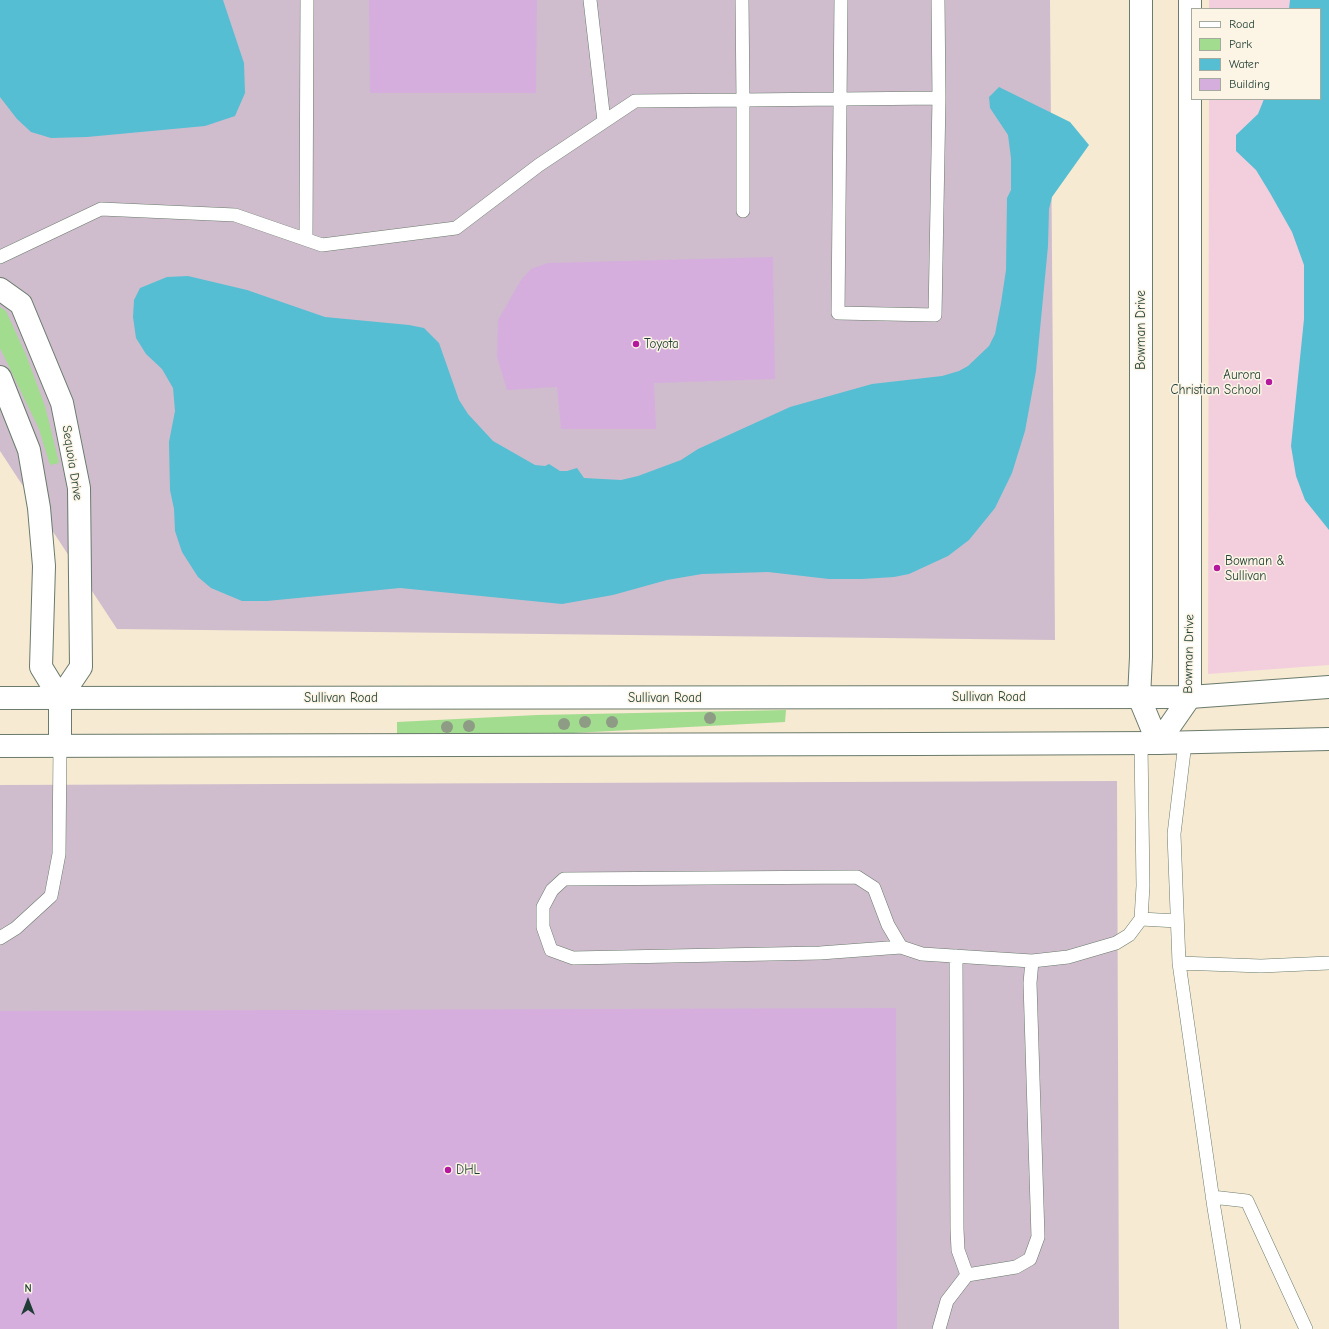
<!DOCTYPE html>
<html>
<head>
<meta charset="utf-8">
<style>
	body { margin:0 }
	#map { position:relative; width:1329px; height:1329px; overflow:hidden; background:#f6ead2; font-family:"Comic Neue",sans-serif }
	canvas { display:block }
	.legend { position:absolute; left:1191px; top:8px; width:130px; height:92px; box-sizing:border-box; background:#fcf5e5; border:1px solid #a4ab9e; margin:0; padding:5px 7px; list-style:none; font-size:12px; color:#1f3d34 }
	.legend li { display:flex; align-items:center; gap:8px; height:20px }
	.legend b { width:20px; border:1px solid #a4ab9e }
	.north { position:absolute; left:8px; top:1281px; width:40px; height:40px; -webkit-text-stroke:3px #fcf5e5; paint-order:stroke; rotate:0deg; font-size:11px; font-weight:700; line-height:16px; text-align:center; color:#1f3d34 }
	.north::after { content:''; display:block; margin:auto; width:14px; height:18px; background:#1f3d34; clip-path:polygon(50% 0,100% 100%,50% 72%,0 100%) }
</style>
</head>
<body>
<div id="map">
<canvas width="1329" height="1329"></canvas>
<ul class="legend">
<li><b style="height:5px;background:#fff"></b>Road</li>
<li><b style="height:11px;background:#a2dc8f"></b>Park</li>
<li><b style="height:11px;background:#55bed2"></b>Water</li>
<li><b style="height:11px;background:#d5aede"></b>Building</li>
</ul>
<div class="north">N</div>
</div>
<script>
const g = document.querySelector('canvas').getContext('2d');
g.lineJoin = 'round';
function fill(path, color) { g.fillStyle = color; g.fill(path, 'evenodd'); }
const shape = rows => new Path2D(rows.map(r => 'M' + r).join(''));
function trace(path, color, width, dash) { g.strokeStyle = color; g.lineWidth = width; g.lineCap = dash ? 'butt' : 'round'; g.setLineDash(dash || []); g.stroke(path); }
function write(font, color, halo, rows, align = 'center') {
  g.font = font + ' "Comic Neue",sans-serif'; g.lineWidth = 3; g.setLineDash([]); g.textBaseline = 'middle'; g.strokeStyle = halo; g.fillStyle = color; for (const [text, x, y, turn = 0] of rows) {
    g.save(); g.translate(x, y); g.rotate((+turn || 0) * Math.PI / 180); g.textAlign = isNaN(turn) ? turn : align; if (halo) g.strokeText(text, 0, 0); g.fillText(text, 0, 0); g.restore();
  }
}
const built = shape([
	[1209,0,1329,0,1329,665,1208,674,1209,99,1320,99,1320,9,1209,9]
]);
const industrial = shape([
	[0,0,1050,0,1055,640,117,629,0,451],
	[1117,781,1119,1329,0,1329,0,785]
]);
const green = shape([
	[0,307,6,311,26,355,45,406,59,463,50,465,39,429,0,348],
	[786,710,785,722,573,733,397,734,397,722,537,715]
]);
const water = shape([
	[0,0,223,0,244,63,245,93,235,116,205,126,87,137,51,138,31,132,17,119,0,97],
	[1290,0,1329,0,1329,530,1305,500,1296,476,1291,446,1304,319,1304,265,1292,232,1270,193,1256,170,1236,151,1236,135,1258,114,1264,99,1320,99,1320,9,1289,9],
	[999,87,1070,122,1089,145,1052,197,1049,209,1048,246,1036,371,1025,431,1012,473,995,508,969,540,948,556,909,574,894,577,862,579,829,579,768,572,702,574,667,580,613,595,562,604,400,588,267,601,242,601,211,588,198,577,182,552,175,531,174,509,170,490,169,442,175,411,173,388,162,369,146,354,136,338,133,317,134,300,140,288,167,277,188,276,247,290,325,317,409,325,424,328,439,343,459,400,468,414,493,441,535,465,545,466,549,464,560,471,567,471,577,468,584,478,621,480,638,476,681,460,698,449,790,407,872,384,942,376,959,371,968,366,989,346,995,334,1001,303,1006,270,1007,198,1011,190,1011,158,1008,135,990,108,989,97]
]);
const building = shape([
	[369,0,537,0,536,93,370,93],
	[773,257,775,379,654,383,656,429,561,429,557,387,507,390,497,357,498,320,521,280,531,269,548,263],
	[896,1008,897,1329,0,1329,0,1011]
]);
const service = shape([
	[590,0,604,121],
	[742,0,743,100,939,98,938,0],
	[841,0,838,313,935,315,939,98],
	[306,239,307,0],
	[0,257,101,209,235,215,322,245,456,228,539,165,635,101,743,100,743,211],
	[1185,743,1174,834,1179,963,1214,1208,1234,1329],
	[1141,919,1177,921],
	[0,938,16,928,51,896,59,854,60,745],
	[901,947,820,953,573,958,551,950,543,927,543,907,552,890,564,879,857,877,874,888,888,925,901,947,922,954,1032,961],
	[956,956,957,1229,958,1250,967,1275],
	[1179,963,1261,966,1329,963],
	[1212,1197,1247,1201,1306,1329],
	[939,1329,947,1301,967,1275,1016,1267,1030,1259,1038,1237,1030,983,1032,961,1068,957,1116,943,1129,935,1141,919,1143,886,1141,743]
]);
const minor = shape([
	[1141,0,1141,657,1139,697,1158,743],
	[0,289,21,304,62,403,79,488,81,667,60,698],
	[0,377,29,450,39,508,44,566,41,667,60,698,60,745],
	[1158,743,1190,697,1190,0]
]);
const tertiary = shape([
	[0,698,1190,697,1329,687],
	[0,746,920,744,1158,743,1329,739]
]);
const trees = [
	[710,718],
	[585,722],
	[612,722],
	[564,724],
	[469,726],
	[447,727]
];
const markers = [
	[636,344,4,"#b5179e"],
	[1269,382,4,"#b5179e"],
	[1217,568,4,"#b5179e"],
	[448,1170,4,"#b5179e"]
];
const streetNames = [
	["Bowman Drive",1141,330,-90],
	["Sequoia Drive",72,463,81],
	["Bowman Drive",1189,654,-89],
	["Sullivan Road",989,697],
	["Sullivan Road",341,698],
	["Sullivan Road",665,698]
];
const poiNames = [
	["Toyota",644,344],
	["Aurora",1261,375,"right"],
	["Christian School",1261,390,"right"],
	["Bowman &",1225,561],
	["Sullivan",1225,576],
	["DHL",456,1170]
];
fill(built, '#f3cfde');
fill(industrial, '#cfbdce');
fill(green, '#a2dc8f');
fill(water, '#55bed2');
fill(building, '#d5aede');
trace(service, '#6a7a6b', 14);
trace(minor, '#6a7a6b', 24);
trace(tertiary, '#6a7a6b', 24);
trace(service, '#fff', 13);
trace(minor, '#fff', 22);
trace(tertiary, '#fff', 22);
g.fillStyle = '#8e9c85';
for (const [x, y] of trees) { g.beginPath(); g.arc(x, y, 6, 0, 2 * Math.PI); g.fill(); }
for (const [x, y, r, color] of markers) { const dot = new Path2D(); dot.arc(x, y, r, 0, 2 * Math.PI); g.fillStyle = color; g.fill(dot); trace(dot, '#fcf5e5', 1.5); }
write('13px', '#1f3d34', '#fcf5e5', streetNames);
write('13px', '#1f3d34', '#fcf5e5', poiNames, 'left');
</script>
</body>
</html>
